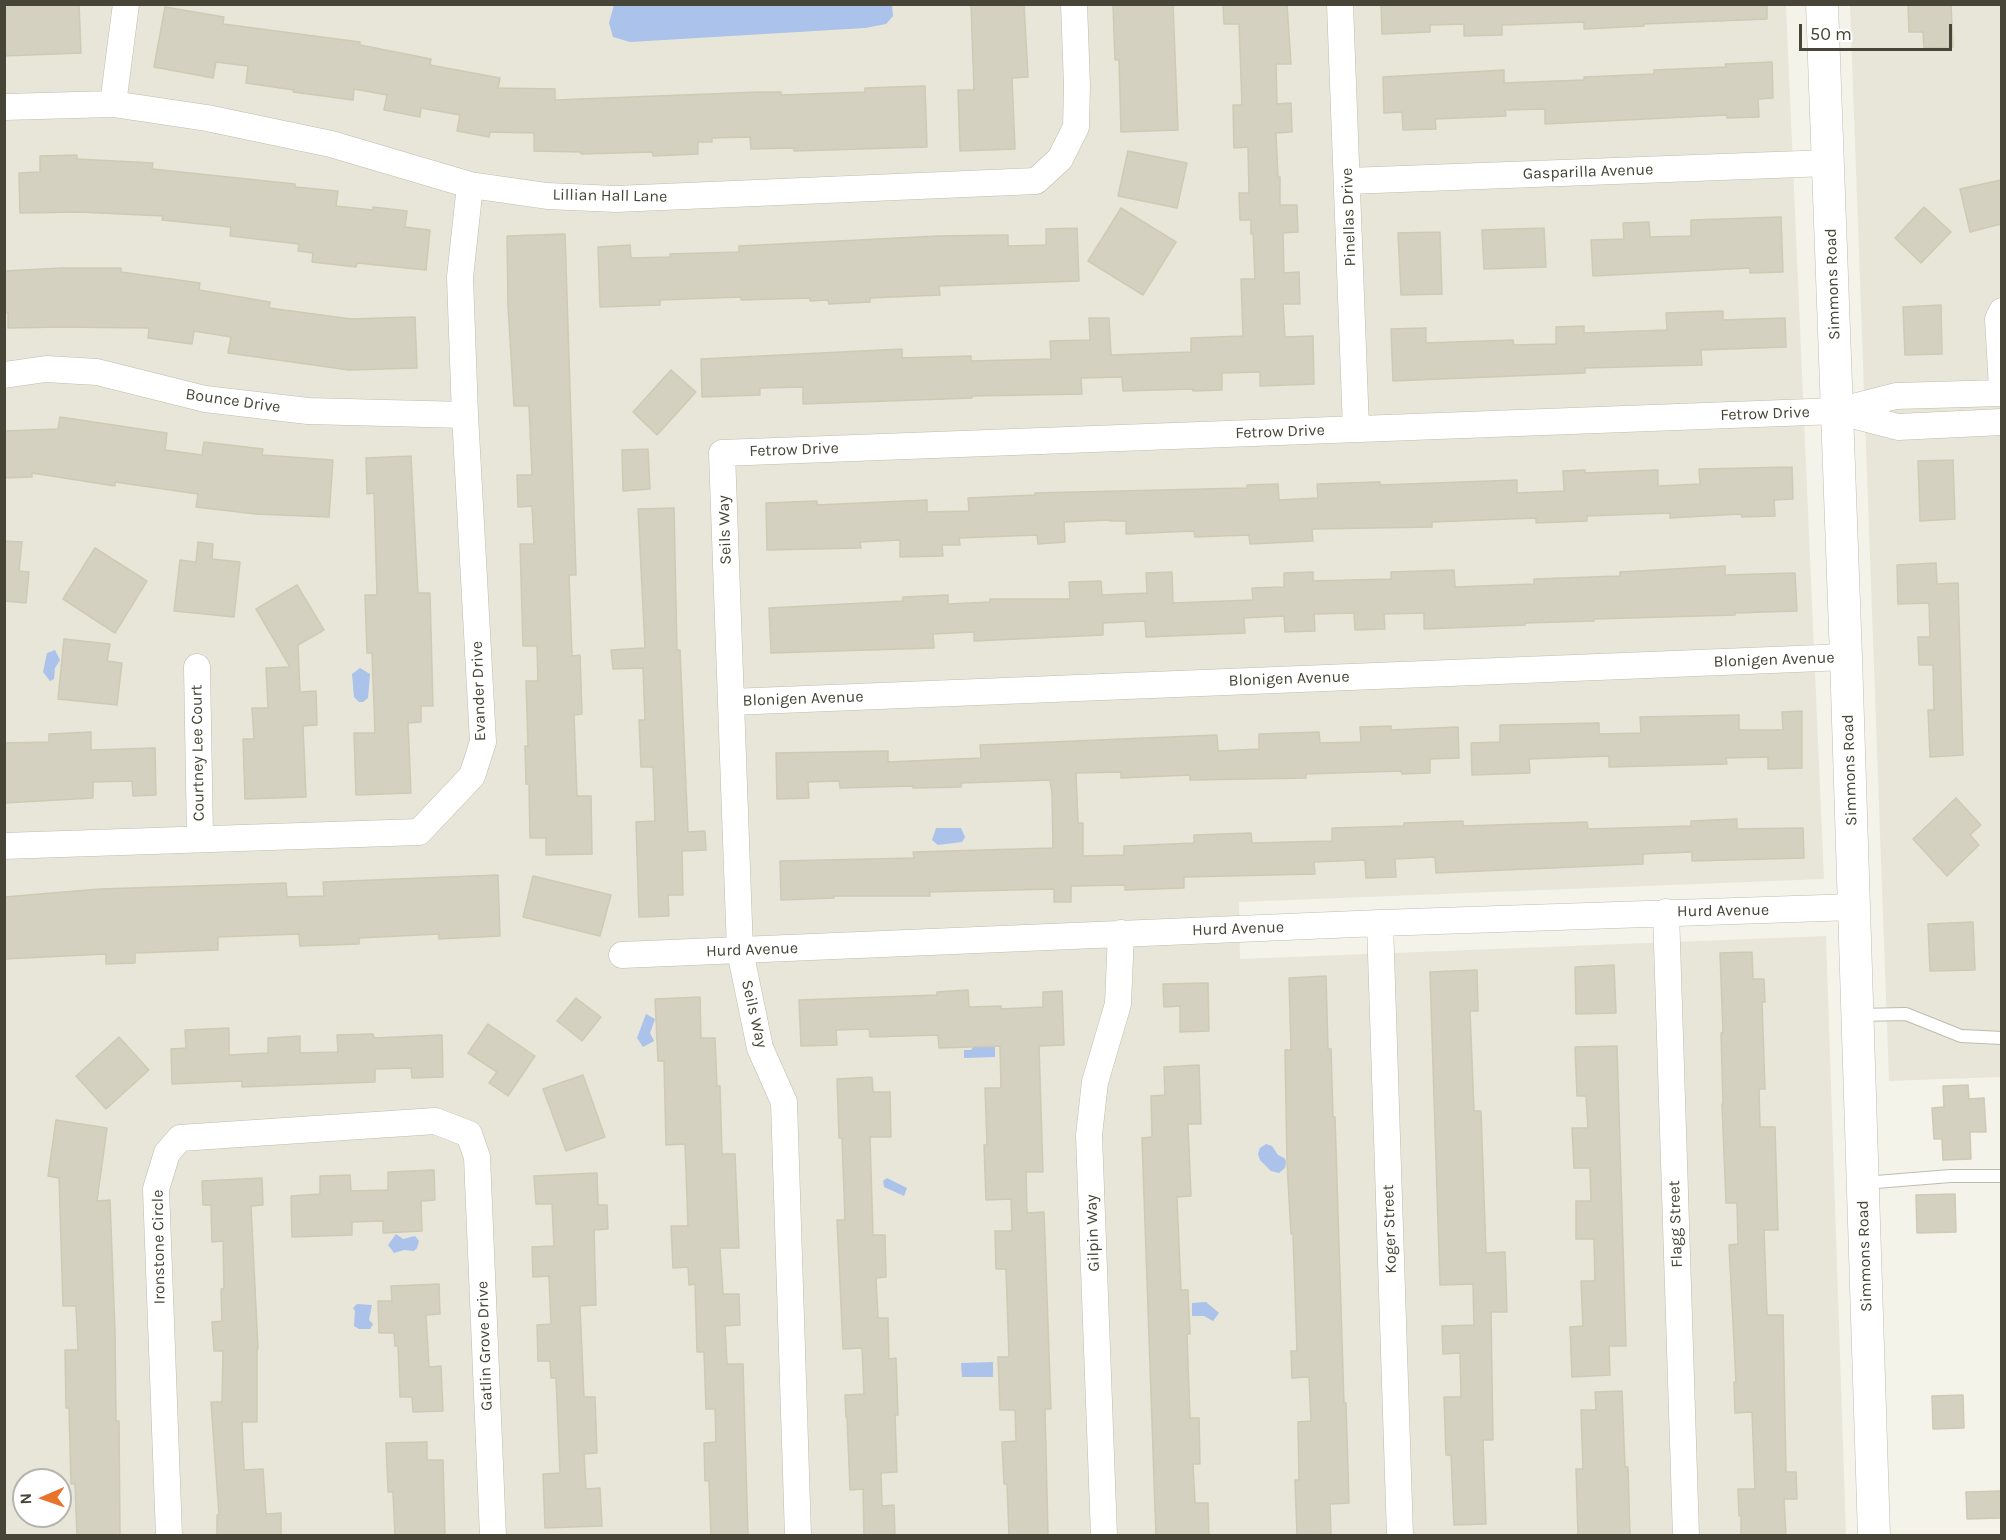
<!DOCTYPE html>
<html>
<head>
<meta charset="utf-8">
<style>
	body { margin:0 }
	#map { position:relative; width:2006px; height:1540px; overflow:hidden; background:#f4f3ea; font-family:Karla,sans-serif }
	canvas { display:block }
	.frame { position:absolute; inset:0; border:6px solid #474538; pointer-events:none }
	.north { position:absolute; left:12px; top:1468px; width:60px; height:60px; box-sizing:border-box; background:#fff; border:2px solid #b5b5af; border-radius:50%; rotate:268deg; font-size:16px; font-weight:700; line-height:24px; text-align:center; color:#474538 }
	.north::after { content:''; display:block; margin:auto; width:21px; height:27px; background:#e9732b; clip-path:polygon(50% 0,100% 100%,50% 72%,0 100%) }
	.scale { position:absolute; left:1799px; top:24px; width:153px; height:27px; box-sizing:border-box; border:3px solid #474538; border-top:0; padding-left:8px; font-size:18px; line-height:21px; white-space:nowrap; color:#474538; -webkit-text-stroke:4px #fff; paint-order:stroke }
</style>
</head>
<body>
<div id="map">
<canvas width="2006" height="1540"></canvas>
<div class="frame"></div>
<div class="north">N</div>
<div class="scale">50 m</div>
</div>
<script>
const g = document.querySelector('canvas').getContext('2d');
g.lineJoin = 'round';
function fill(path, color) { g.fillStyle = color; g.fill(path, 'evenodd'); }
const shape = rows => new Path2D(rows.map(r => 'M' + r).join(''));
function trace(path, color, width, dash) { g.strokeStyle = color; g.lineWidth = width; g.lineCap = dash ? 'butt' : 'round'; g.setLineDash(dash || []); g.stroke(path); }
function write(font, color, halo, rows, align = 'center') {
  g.font = font + ' Karla,sans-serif'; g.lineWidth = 6; g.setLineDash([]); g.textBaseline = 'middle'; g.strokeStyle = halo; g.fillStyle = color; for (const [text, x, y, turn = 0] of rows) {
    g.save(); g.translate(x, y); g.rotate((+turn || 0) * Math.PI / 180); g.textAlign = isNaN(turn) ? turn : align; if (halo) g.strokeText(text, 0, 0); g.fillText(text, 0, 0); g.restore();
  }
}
const residential = shape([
	[4,5,1786,5,1824,879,1239,902,1240,959,1826,936,1846,1535,5,1535],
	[24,1480,60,1480,60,1516,24,1516],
	[1850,5,2001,5,2001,1077,1889,1081]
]);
const water = shape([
	[614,5,892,4,893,16,886,24,865,28,630,42,613,37,609,23],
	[55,650,60,660,55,668,54,679,50,681,43,672,47,653],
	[360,668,370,674,368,698,363,702,359,702,354,697,352,674],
	[936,828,961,828,965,837,962,842,938,845,932,840],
	[646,1014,655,1019,650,1033,654,1041,643,1047,637,1038],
	[995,1042,995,1057,964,1058,964,1050,971,1050,974,1046],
	[1266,1144,1272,1146,1278,1155,1284,1158,1286,1161,1285,1168,1279,1173,1271,1171,1260,1160,1258,1154,1260,1148],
	[887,1178,907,1188,904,1196,884,1187,883,1181],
	[396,1234,403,1239,415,1236,419,1241,417,1248,414,1251,404,1250,394,1253,388,1245],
	[1206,1302,1219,1313,1213,1321,1204,1316,1192,1316,1192,1303],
	[357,1304,372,1305,369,1320,373,1324,370,1329,359,1329,354,1326,355,1311,353,1308],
	[993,1362,993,1377,962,1377,961,1363]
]);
const building = shape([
	[4,4,79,4,81,53,4,56,4,4],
	[971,4,1024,4,1028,77,1012,78,1015,149,960,151,958,90,974,90,971,4],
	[1113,4,1173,4,1178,130,1121,132,1119,60,1115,60,1113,4],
	[1223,4,1287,4,1291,64,1276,64,1277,104,1291,103,1292,132,1276,133,1278,177,1280,177,1280,205,1297,205,1298,232,1283,233,1284,273,1299,272,1300,304,1283,304,1285,337,1313,336,1314,384,1260,386,1260,372,1222,373,1222,390,1193,391,1193,389,1123,391,1122,377,1081,378,1082,394,972,396,972,398,803,404,803,387,760,388,760,395,702,397,701,359,902,349,902,358,971,356,971,361,1051,359,1050,341,1090,340,1089,318,1109,318,1111,355,1191,352,1191,338,1243,336,1241,279,1255,279,1253,233,1251,234,1251,220,1240,220,1239,193,1249,193,1248,147,1234,148,1233,105,1242,105,1239,24,1224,24,1223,4],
	[1381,4,1767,4,1767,19,1644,24,1644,26,1584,29,1584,22,1502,25,1502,35,1464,36,1464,24,1430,25,1430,32,1382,34,1381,4],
	[1908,4,1951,4,1953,47,1924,48,1923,32,1909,32,1908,4],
	[165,7,224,17,223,24,360,42,360,45,431,59,430,65,500,78,498,88,555,89,555,100,759,92,781,92,781,95,865,92,865,88,925,86,927,147,794,151,794,148,751,149,750,137,712,138,712,142,698,142,698,154,653,156,652,152,581,154,581,152,534,151,534,133,490,132,489,137,457,131,460,115,421,108,420,117,384,110,387,95,354,89,353,100,293,92,294,90,246,83,248,66,216,62,213,78,154,67,165,7],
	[1772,62,1773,98,1758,99,1759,117,1727,118,1727,115,1545,124,1545,109,1505,110,1506,116,1435,119,1436,129,1403,130,1402,112,1384,113,1383,77,1504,70,1504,83,1584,80,1584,77,1654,74,1654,70,1726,67,1725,64,1772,62],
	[1128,151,1187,163,1177,208,1118,196,1128,151],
	[77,155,77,159,153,163,152,169,295,184,295,187,338,191,336,206,373,210,373,207,407,211,405,227,430,230,426,270,357,263,356,267,312,262,313,253,298,251,299,244,230,236,231,227,162,220,163,216,80,212,20,213,19,173,40,172,40,156,77,155],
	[2001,180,2001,224,1970,232,1960,189,2001,180],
	[1924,207,1951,232,1921,263,1895,238,1924,207],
	[1121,208,1176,242,1143,295,1088,261,1121,208],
	[1781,217,1783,272,1750,273,1750,268,1593,276,1591,240,1624,239,1623,223,1649,222,1650,237,1691,236,1691,220,1781,217],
	[1077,228,1079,281,939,286,940,295,870,298,870,302,829,304,828,300,810,301,810,298,741,300,741,297,660,300,660,305,600,307,598,247,630,245,631,258,670,257,670,254,739,252,739,246,938,236,1008,235,1008,246,1046,245,1046,229,1077,228],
	[1544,228,1546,267,1484,269,1482,230,1544,228],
	[1440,232,1442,294,1401,295,1398,233,1440,232],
	[565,234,576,575,569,575,572,656,580,655,582,714,574,715,577,796,591,796,592,854,546,855,546,838,530,838,529,784,526,784,525,746,528,746,526,681,538,681,537,646,523,646,520,544,534,544,532,506,518,507,517,475,532,475,529,406,514,406,508,306,507,236,565,234],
	[62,268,121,268,121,272,200,283,199,290,270,302,269,308,351,319,415,317,417,368,349,370,228,353,231,337,194,331,192,344,148,338,149,328,61,327,8,328,8,313,4,313,4,271,62,268],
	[1941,305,1942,354,1905,355,1903,307,1941,305],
	[1723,311,1723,320,1785,318,1786,347,1701,350,1702,365,1585,368,1585,373,1393,381,1391,329,1426,328,1426,343,1513,340,1514,345,1556,344,1556,327,1584,326,1584,333,1667,330,1666,313,1723,311],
	[671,370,696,392,657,435,633,412,671,370],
	[60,417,167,433,165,450,202,455,204,442,263,449,262,455,333,460,329,517,255,514,196,507,198,494,115,482,115,486,32,473,32,477,4,478,4,431,58,429,60,417],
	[648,449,650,489,623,491,622,450,648,449],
	[411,456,418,593,430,593,433,706,421,706,421,722,408,723,411,793,356,795,354,733,375,733,372,653,367,653,365,595,377,595,374,493,367,494,366,458,411,456],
	[1953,460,1955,519,1920,521,1918,461,1953,460],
	[1792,467,1793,499,1774,500,1775,516,1742,517,1741,514,1670,518,1670,513,1587,516,1587,521,1536,523,1536,518,1432,522,1432,527,1312,529,1313,541,1250,544,1249,535,1195,537,1194,531,1126,534,1126,521,1110,521,1110,520,1064,522,1065,542,1038,544,1037,535,959,538,960,545,942,545,943,556,900,557,900,540,860,542,861,548,767,550,766,503,817,501,817,505,927,500,927,512,969,511,968,498,1035,495,1035,493,1247,488,1247,485,1278,484,1279,500,1318,498,1317,484,1380,482,1380,485,1517,480,1517,493,1564,491,1563,471,1585,470,1585,473,1658,470,1658,486,1700,484,1699,469,1792,467],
	[674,508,677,650,680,650,688,832,705,831,706,850,682,851,683,895,668,895,669,916,639,917,636,822,655,821,653,767,641,767,639,720,645,720,643,668,613,669,611,650,645,648,638,509,674,508],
	[4,541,22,542,19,571,29,572,26,603,4,601,4,541],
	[198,542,213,544,212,559,240,562,234,617,174,611,180,560,196,562,198,542],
	[95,548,147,581,115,633,63,599,95,548],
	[1936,563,1937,584,1958,583,1963,755,1930,757,1928,710,1934,710,1933,665,1919,665,1918,637,1930,637,1929,603,1898,604,1897,565,1936,563],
	[1725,566,1725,575,1795,573,1797,611,1735,613,1735,615,1594,619,1594,621,1525,623,1525,625,1424,629,1424,613,1384,614,1385,629,1355,630,1354,613,1314,614,1315,631,1285,632,1284,616,1244,618,1245,633,1146,637,1145,621,1103,623,1103,635,974,641,974,632,933,634,934,648,771,653,769,608,903,601,903,597,948,595,948,604,990,602,990,599,1070,599,1069,582,1101,581,1102,595,1147,593,1146,573,1172,572,1173,603,1253,600,1252,588,1284,587,1284,573,1313,572,1313,581,1391,579,1391,572,1454,570,1455,587,1534,584,1534,579,1620,576,1620,572,1725,566],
	[297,585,324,630,298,645,300,692,316,691,317,725,303,726,306,797,245,799,243,739,254,739,252,708,268,708,266,668,290,667,256,609,297,585],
	[64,639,110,644,107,661,122,663,117,705,58,699,64,639],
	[1802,711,1802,768,1768,769,1768,757,1726,758,1727,764,1609,767,1609,756,1529,759,1530,773,1472,775,1471,743,1500,742,1500,725,1599,723,1599,734,1641,733,1640,717,1739,715,1739,730,1783,730,1782,712,1802,711],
	[1391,726,1391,730,1458,727,1459,758,1430,759,1430,773,1402,774,1401,771,1306,774,1306,778,1190,780,1190,775,1121,778,1121,772,1076,773,1078,823,1083,823,1083,856,1124,855,1124,846,1194,843,1194,835,1251,833,1252,843,1332,841,1332,828,1404,826,1404,823,1463,821,1463,826,1587,822,1588,829,1691,826,1691,821,1737,819,1737,829,1803,828,1804,858,1692,861,1692,852,1643,854,1643,864,1436,873,1435,857,1395,859,1396,877,1366,878,1365,860,1314,862,1315,874,1184,877,1184,888,1125,890,1125,885,1071,886,1071,902,1054,902,1054,889,929,892,930,896,834,896,834,898,781,900,780,861,914,858,913,852,1053,848,1052,794,1050,780,961,783,961,787,913,788,913,786,840,788,839,781,808,782,809,798,777,799,776,753,888,751,888,762,981,758,980,745,1217,735,1218,751,1259,749,1259,734,1319,732,1320,743,1361,742,1360,727,1391,726],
	[91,732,91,750,155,748,156,795,133,796,132,781,93,782,93,798,4,803,4,743,49,742,49,734,91,732],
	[1956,798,1981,825,1970,835,1979,845,1947,876,1913,839,1956,798],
	[498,875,500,936,439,939,439,934,359,938,359,944,300,946,299,934,218,937,218,950,135,953,135,963,106,964,106,954,4,959,4,897,100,889,286,883,287,897,324,896,323,882,498,875],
	[533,876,611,895,600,936,523,917,533,876],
	[1973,922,1975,970,1930,971,1928,924,1973,922],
	[1752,952,1753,979,1764,979,1765,1002,1762,1002,1765,1089,1759,1089,1760,1127,1775,1127,1778,1230,1764,1230,1767,1315,1783,1315,1786,1472,1796,1472,1797,1499,1784,1499,1786,1536,1741,1536,1741,1516,1739,1516,1738,1489,1755,1489,1752,1412,1735,1413,1734,1382,1736,1382,1729,1245,1738,1244,1737,1203,1726,1203,1722,1104,1723,1104,1721,1033,1723,1033,1720,953,1752,952],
	[1614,965,1616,1013,1576,1014,1575,967,1614,965],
	[1477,970,1478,1011,1470,1011,1474,1111,1481,1111,1486,1253,1505,1252,1507,1312,1491,1312,1493,1440,1483,1440,1486,1524,1454,1525,1451,1455,1446,1455,1444,1397,1461,1397,1460,1353,1443,1354,1442,1326,1474,1325,1473,1284,1440,1285,1430,972,1477,970],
	[1326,976,1328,1049,1331,1049,1333,1117,1335,1117,1344,1403,1346,1403,1349,1503,1330,1504,1331,1534,1297,1535,1295,1480,1299,1480,1298,1422,1311,1421,1309,1377,1292,1378,1291,1351,1297,1351,1293,1234,1291,1234,1287,1163,1285,1050,1291,1050,1289,978,1326,976],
	[1208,983,1209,1031,1180,1032,1180,1006,1164,1007,1163,984,1208,983],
	[968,990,969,1007,1001,1006,1001,1009,1043,1007,1043,992,1062,991,1064,1045,1039,1046,1043,1172,1026,1172,1027,1213,1044,1212,1051,1409,1045,1409,1048,1536,1009,1536,1007,1484,1004,1484,1002,1442,1016,1441,1015,1410,1000,1410,998,1357,1009,1357,1006,1269,996,1269,995,1231,1012,1231,1011,1199,986,1200,984,1145,987,1145,985,1088,1001,1088,1000,1046,939,1048,938,1035,870,1037,869,1029,836,1030,837,1045,801,1046,799,1000,937,995,937,992,968,990],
	[700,997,701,1038,715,1038,717,1086,720,1086,722,1154,735,1154,739,1248,720,1248,723,1294,739,1294,740,1325,725,1326,727,1364,743,1364,748,1536,711,1536,709,1481,705,1481,704,1443,716,1442,715,1409,706,1409,704,1352,697,1352,695,1284,689,1285,688,1267,673,1268,671,1226,688,1226,685,1144,666,1145,664,1061,658,1061,655,999,700,997],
	[576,998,601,1017,582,1041,557,1021,576,998],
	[488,1024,535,1056,508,1096,489,1083,497,1072,468,1053,488,1024],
	[229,1028,229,1055,268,1053,268,1038,300,1036,300,1053,338,1052,337,1035,373,1034,374,1038,442,1035,443,1077,412,1078,411,1068,375,1069,375,1082,242,1087,242,1081,172,1084,171,1049,186,1048,185,1030,229,1028],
	[119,1037,149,1070,106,1109,76,1076,119,1037],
	[1617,1046,1626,1346,1609,1346,1610,1375,1572,1377,1570,1327,1583,1326,1581,1281,1595,1281,1594,1239,1576,1239,1576,1201,1591,1201,1590,1168,1574,1168,1572,1128,1588,1128,1586,1096,1577,1096,1575,1047,1617,1046],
	[1199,1065,1201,1124,1188,1124,1191,1196,1177,1197,1181,1290,1188,1290,1190,1334,1187,1334,1190,1418,1199,1418,1200,1464,1193,1464,1195,1503,1208,1503,1209,1536,1156,1536,1142,1138,1152,1137,1151,1096,1165,1095,1164,1067,1199,1065],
	[583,1075,605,1137,566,1151,543,1089,583,1075],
	[872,1077,873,1092,890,1092,891,1137,870,1137,873,1235,885,1235,886,1277,876,1278,878,1318,888,1318,889,1359,896,1358,898,1415,895,1415,897,1472,881,1473,882,1506,894,1505,895,1536,864,1536,863,1489,850,1490,847,1417,846,1417,845,1395,864,1394,862,1348,843,1349,837,1220,845,1220,842,1138,839,1138,837,1079,872,1077],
	[1968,1085,1969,1099,1984,1098,1986,1132,1970,1132,1971,1159,1943,1160,1942,1139,1934,1139,1932,1108,1944,1107,1943,1086,1968,1085],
	[56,1120,107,1128,97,1201,110,1200,115,1332,116,1421,119,1421,120,1536,77,1536,75,1484,71,1484,69,1408,66,1408,65,1350,78,1350,76,1306,63,1306,59,1178,48,1176,56,1120],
	[434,1170,435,1200,421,1201,422,1231,383,1233,383,1221,352,1222,352,1235,292,1237,291,1196,320,1194,320,1176,350,1175,351,1191,388,1190,388,1172,434,1170],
	[597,1173,598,1205,607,1205,608,1229,594,1230,596,1305,580,1306,584,1397,595,1397,597,1453,584,1454,586,1489,600,1488,602,1526,545,1528,543,1474,560,1473,556,1378,551,1378,550,1361,538,1361,537,1325,551,1324,549,1276,533,1277,532,1247,554,1246,552,1204,536,1204,534,1176,597,1173],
	[262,1178,263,1205,251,1206,258,1349,257,1349,257,1422,242,1422,244,1470,263,1469,266,1514,281,1513,281,1536,217,1536,217,1515,219,1515,211,1402,222,1402,223,1351,214,1351,212,1322,222,1321,221,1289,224,1289,223,1241,212,1242,211,1205,203,1205,202,1181,262,1178],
	[1955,1194,1956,1232,1917,1233,1916,1195,1955,1194],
	[439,1284,440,1314,426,1315,429,1367,441,1366,443,1411,413,1412,412,1397,400,1397,398,1346,395,1346,394,1333,379,1333,378,1301,392,1301,391,1286,439,1284],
	[1622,1391,1625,1467,1628,1467,1630,1536,1578,1536,1576,1469,1583,1469,1581,1410,1596,1410,1595,1392,1622,1391],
	[1963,1395,1964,1428,1933,1429,1932,1396,1963,1395],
	[427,1442,427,1460,443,1460,445,1536,395,1536,393,1492,388,1492,386,1443,427,1442],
	[2001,1491,2001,1518,1967,1519,1966,1492,2001,1491]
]);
const service = shape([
	[1859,1015,1906,1014,1961,1036,2002,1038],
	[1864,1183,1950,1176,2002,1176]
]);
const minor = shape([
	[1340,4,1356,429],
	[113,104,126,4],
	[4,107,113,104,207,118,331,144,470,185,547,196,616,199,1036,181,1060,159,1076,127,1077,86,1074,4],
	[1348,181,1828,163],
	[2002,311,1998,319,2002,388],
	[4,375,46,369,97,372,205,399,308,411,465,415],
	[1840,412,1898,427,2002,422],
	[197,667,200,838],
	[731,702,1846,657],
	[4,846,419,832,472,776,483,742,465,415,460,277,470,185],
	[1666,912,1686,1536],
	[1380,923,1400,1536],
	[622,955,1380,923,1854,907],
	[169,1536,156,1189,167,1153,180,1138,435,1121,469,1134,477,1157,493,1536],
	[798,1536,784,1102,760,1048,740,951,722,453,1837,411,1896,396,2002,393],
	[1104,1536,1089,1135,1095,1082,1118,1004,1121,933]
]);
const tertiary = shape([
	[1822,4,1846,657,1874,1536]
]);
const streetNames = [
	["Gasparilla Avenue",1588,172,-2],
	["Lillian Hall Lane",610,196,1],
	["Pinellas Drive",1349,217,-92],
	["Simmons Road",1833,284,-92],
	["Bounce Drive",233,401,8],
	["Fetrow Drive",1765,414,-2],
	["Fetrow Drive",1280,432,-2],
	["Fetrow Drive",794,450,-2],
	["Seils Way",725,530,-92],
	["Blonigen Avenue",1774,660,-2],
	["Blonigen Avenue",1289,679,-2],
	["Evander Drive",479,691,-92],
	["Blonigen Avenue",803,699,-2],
	["Courtney Lee Court",198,753,-91],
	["Simmons Road",1850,770,-92],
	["Hurd Avenue",1723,911,-1],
	["Hurd Avenue",1238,929,-2],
	["Hurd Avenue",752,950,-2],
	["Seils Way",754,1014,77],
	["Flagg Street",1676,1224,-92],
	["Koger Street",1390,1229,-92],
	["Gilpin Way",1093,1233,-92],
	["Ironstone Circle",159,1247,-91],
	["Simmons Road",1865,1256,-92],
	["Gatlin Grove Drive",485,1346,-92]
];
fill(residential, '#e7e6d8');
fill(water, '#abc2eb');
fill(building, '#d4d1c0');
trace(building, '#cfcab4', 1.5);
trace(service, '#bebdad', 14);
trace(minor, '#bebdad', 27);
trace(tertiary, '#bebdad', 33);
trace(service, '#fff', 12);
trace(minor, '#fff', 26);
trace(tertiary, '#fff', 32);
write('16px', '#474538', '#fff', streetNames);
</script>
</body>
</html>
